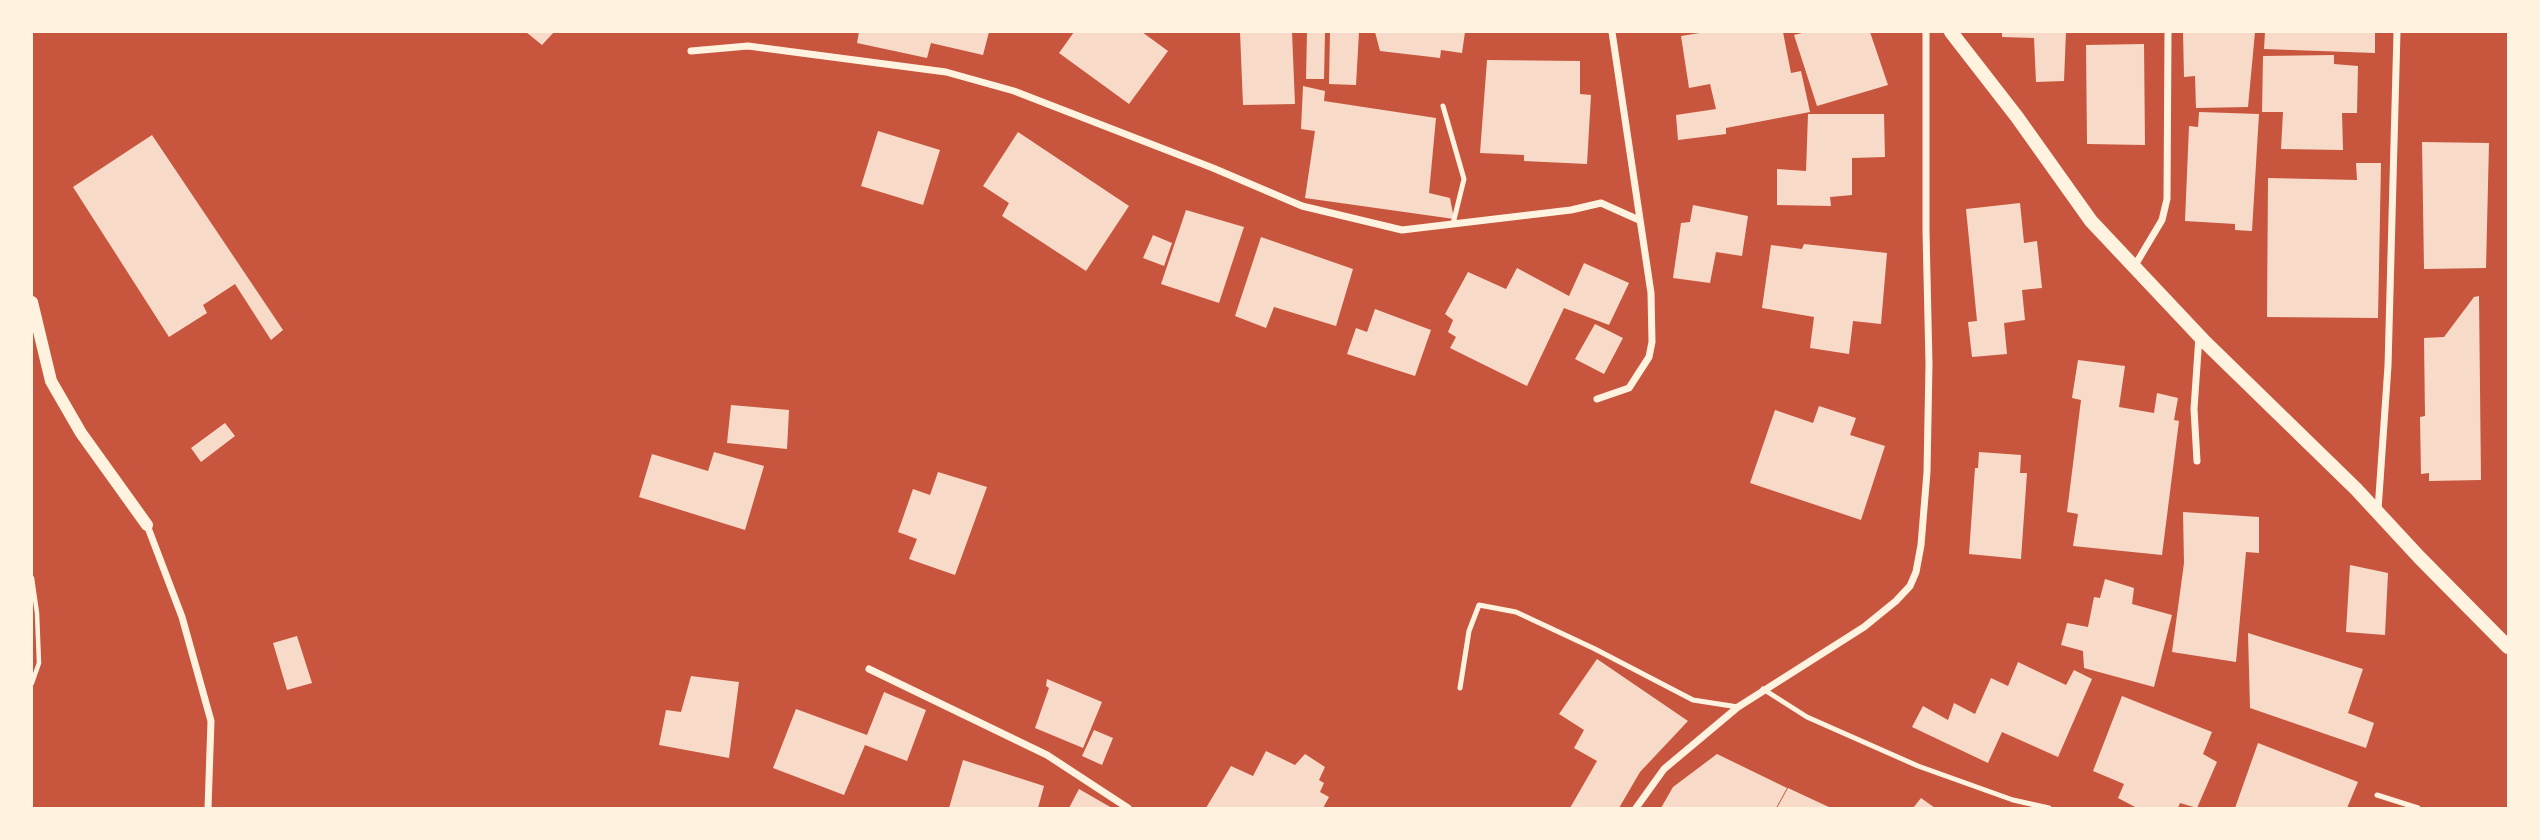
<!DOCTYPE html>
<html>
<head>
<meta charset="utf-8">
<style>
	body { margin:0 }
	#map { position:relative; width:2540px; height:840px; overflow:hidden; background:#c8553d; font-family:"DM Sans",sans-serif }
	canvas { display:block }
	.frame { position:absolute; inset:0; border:33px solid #fff3e0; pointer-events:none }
</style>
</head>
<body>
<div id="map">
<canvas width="2540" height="840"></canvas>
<div class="frame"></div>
</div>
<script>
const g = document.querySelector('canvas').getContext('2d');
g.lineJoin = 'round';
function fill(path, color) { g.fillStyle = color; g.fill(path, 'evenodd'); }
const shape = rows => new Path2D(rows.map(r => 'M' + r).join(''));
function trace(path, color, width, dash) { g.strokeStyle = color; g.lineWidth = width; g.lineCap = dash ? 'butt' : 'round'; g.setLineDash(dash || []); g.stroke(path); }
const building = shape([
	[526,32,554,32,542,45],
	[859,32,989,32,983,55,931,43,927,58,857,43],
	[1074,32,1142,32,1168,51,1129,104,1059,53],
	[1240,32,1292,32,1295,104,1243,105],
	[1307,32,1325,32,1324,79,1306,79],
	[1330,32,1359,32,1356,85,1329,84],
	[1375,32,1465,32,1462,53,1441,50,1440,58,1380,51],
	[1706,32,1783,32,1791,73,1801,71,1810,112,1726,128,1726,134,1678,140,1676,115,1716,109,1710,84,1689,88,1681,36],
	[1806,32,1870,32,1888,85,1817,106,1794,35],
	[2002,32,2066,32,2064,81,2036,82,2034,38,2002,37],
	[2183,32,2255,32,2248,107,2196,108,2195,76,2184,77],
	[2265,32,2375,32,2375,53,2264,49],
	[2144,44,2145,145,2087,144,2086,45],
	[2334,55,2334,64,2358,66,2357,113,2342,113,2343,150,2281,149,2283,112,2262,112,2263,56],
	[1487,60,1580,61,1580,94,1591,95,1587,164,1524,161,1524,155,1480,153],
	[1303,86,1325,91,1324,101,1436,118,1429,193,1450,198,1454,219,1305,198,1315,131,1301,129],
	[2199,112,2259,114,2252,231,2235,230,2235,224,2185,221,2189,126,2198,127],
	[1808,114,1884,114,1885,157,1852,158,1852,195,1830,197,1831,206,1777,205,1777,169,1806,171],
	[878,131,940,150,923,205,861,186],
	[1018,132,1129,206,1086,271,1002,216,1009,203,983,186],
	[152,135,283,330,271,340,235,284,203,305,207,313,169,337,73,187],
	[2422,142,2489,143,2486,268,2424,269],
	[2356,163,2381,163,2378,318,2267,317,2268,178,2357,180],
	[2020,203,2024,243,2037,241,2042,288,2022,290,2025,320,2004,323,2007,354,1972,357,1968,322,1977,321,1966,209],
	[1693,205,1748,216,1742,256,1716,252,1710,283,1673,278,1681,223,1690,222],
	[1186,210,1244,227,1219,303,1161,284],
	[1153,235,1172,243,1164,266,1143,258],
	[1261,237,1353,269,1336,326,1274,307,1266,328,1235,316],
	[1804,244,1887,253,1881,324,1853,321,1849,354,1810,348,1814,317,1762,308,1771,245,1802,249],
	[1584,263,1629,283,1609,325,1564,308,1527,386,1450,348,1456,337,1448,332,1453,320,1445,314,1468,272,1506,289,1517,268,1569,296],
	[2479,296,2481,480,2429,481,2429,473,2421,474,2420,417,2425,416,2424,338,2444,337,2474,297],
	[1375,309,1431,330,1415,376,1347,354,1356,328,1367,332],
	[1595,324,1623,338,1604,374,1575,359],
	[2078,360,2125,366,2119,407,2154,413,2157,393,2178,398,2174,420,2179,421,2162,555,2073,546,2078,514,2067,512,2081,400,2072,398],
	[731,405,789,410,787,449,727,443],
	[1819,406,1856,418,1850,435,1885,446,1861,520,1750,483,1775,410,1813,423],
	[225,423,235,436,201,462,191,448],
	[714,452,764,466,745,530,639,497,652,454,708,471],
	[1979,452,2021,455,2020,473,2027,473,2021,559,1969,554,1975,468,1978,468],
	[938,472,987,487,955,575,909,559,917,539,898,532,913,489,930,495],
	[2183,512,2259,517,2259,553,2246,552,2236,662,2172,652,2184,563],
	[2350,565,2388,573,2385,635,2346,632],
	[2105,579,2134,588,2132,604,2172,615,2154,687,2084,668,2083,651,2061,645,2067,623,2088,627,2094,597,2100,598],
	[2248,633,2363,669,2348,713,2374,723,2366,748,2250,708],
	[297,636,312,683,287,690,273,643],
	[1597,659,1688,721,1640,772,1619,808,1570,808,1597,761,1574,748,1584,730,1559,714],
	[2018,662,2066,685,2074,670,2092,679,2058,757,2002,732,1988,763,1912,727,1923,706,1948,720,1954,703,1975,714,1991,678,2008,686],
	[691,676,739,682,729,758,659,745,666,710,681,712],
	[1047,679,1102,702,1083,748,1035,728,1049,688,1046,686],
	[884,692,926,710,907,761,865,745,844,795,773,768,796,709,867,735],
	[2122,696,2212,732,2203,754,2217,762,2197,808,2180,803,2178,808,2137,808,2118,798,2124,784,2093,771],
	[1094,730,1113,738,1102,765,1082,756],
	[2258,743,2358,782,2347,808,2235,808],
	[1266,751,1295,765,1305,754,1325,767,1319,780,1324,783,1320,792,1329,797,1323,808,1314,807,1313,808,1206,808,1231,766,1253,776],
	[1717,754,1787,788,1776,808,1661,808,1673,787],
	[963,760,1044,786,1038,808,949,808],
	[1788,788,1831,808,1777,808],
	[1079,789,1112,808,1069,808],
	[1921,798,1935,808,1913,808]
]);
const path = shape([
	[32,578,37,613,39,663,32,683]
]);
const service = shape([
	[1443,106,1464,179,1453,224],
	[1460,688,1469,631,1479,605,1516,612,1595,649,1693,700,1738,707],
	[1763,689,1807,717,1918,766,2013,800,2049,808],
	[2377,795,2418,808]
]);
const minor = shape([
	[691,51,748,46,946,72,1014,91,1213,168,1302,206,1402,230,1571,210,1601,203,1639,220],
	[2134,267,2162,220,2167,199,2168,32],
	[1597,399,1629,388,1649,357,1652,342,1651,293,1612,32],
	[2197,461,2194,409,2199,336],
	[2378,510,2388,366,2397,32],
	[147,525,182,617,211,721,208,808],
	[869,669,1047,755,1128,808],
	[1636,808,1664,769,1738,707,1864,627,1896,601,1910,586,1916,572,1921,545,1927,472,1929,364,1926,231,1926,32]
]);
const tertiary = shape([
	[32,302,51,381,81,433,147,525]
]);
const secondary = shape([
	[1951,32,2017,117,2091,221,2205,342,2356,489,2419,557,2508,647]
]);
fill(building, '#f7dbc8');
trace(path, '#fff3e0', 4.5);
trace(service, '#fff3e0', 5);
trace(minor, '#fff3e0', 7);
trace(tertiary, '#fff3e0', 12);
trace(secondary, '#fff3e0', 14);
</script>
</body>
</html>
